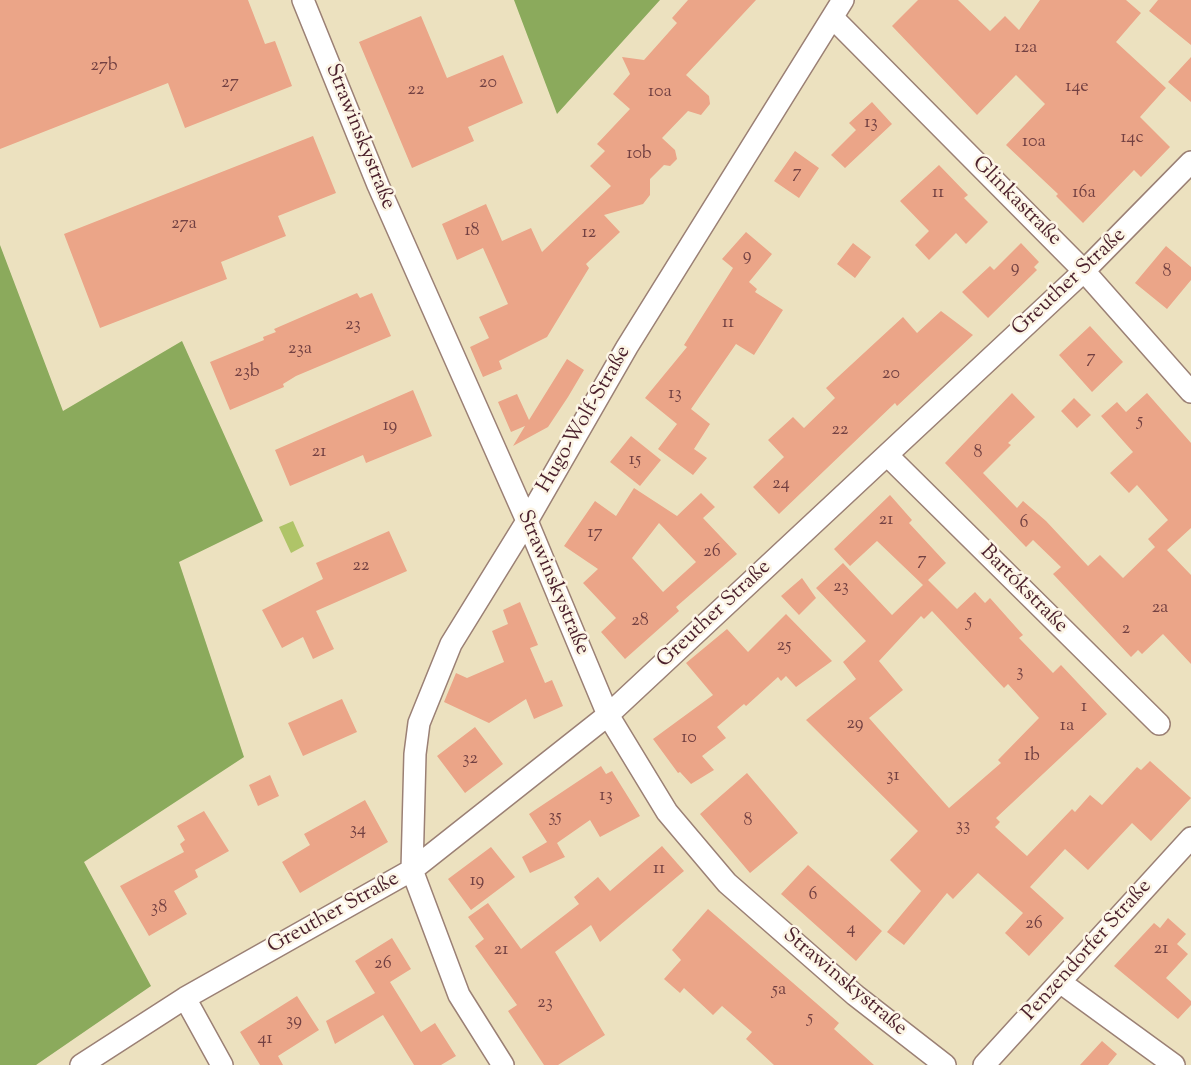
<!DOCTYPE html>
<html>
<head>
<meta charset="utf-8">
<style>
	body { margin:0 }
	canvas { display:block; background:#ece1bf }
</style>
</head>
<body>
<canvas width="1191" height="1065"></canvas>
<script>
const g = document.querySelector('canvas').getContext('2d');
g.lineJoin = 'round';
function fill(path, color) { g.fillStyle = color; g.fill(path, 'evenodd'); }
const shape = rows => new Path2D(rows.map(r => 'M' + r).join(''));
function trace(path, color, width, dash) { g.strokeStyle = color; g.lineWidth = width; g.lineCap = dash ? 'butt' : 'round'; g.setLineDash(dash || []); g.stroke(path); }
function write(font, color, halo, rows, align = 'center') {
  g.font = font + ' "Sorts Mill Goudy",serif'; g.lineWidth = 5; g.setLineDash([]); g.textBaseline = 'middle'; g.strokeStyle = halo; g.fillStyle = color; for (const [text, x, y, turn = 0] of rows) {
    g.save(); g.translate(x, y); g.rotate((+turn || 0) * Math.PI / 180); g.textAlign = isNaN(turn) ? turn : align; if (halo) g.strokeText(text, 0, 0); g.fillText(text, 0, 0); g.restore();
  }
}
const green = shape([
	[293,521,304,546,291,553,279,527]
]);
const forest = shape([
	[514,0,660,0,557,114],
	[0,245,63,411,182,341,263,521,179,562,244,757,84,862,151,986,36,1065,0,1065]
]);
const building = shape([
	[0,0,248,0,265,44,275,41,292,86,185,128,168,83,0,149],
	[688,0,756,0,686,75,709,96,710,104,701,115,688,111,662,138,675,150,677,159,670,166,664,165,650,179,650,195,643,204,604,215,620,232,586,264,589,268,547,337,499,361,502,369,483,377,470,347,489,338,479,317,508,304,483,248,457,260,442,224,486,204,502,241,531,228,542,252,611,186,590,166,605,151,597,144,630,109,613,94,630,74,622,57,644,60,677,23,672,18],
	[918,0,958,0,990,31,1005,16,1019,30,1040,0,1126,0,1141,13,1116,42,1166,88,1140,117,1170,147,1141,177,1134,170,1083,223,1056,196,1058,194,1006,145,1045,104,1016,75,977,115,892,26],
	[1158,0,1191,0,1191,45,1149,11],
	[421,16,447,78,503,55,523,103,468,127,474,141,412,168,359,42],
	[1191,57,1191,102,1168,82],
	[872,102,892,124,845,168,831,155,856,130,849,123],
	[313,136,336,193,278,216,286,236,221,262,227,279,100,328,64,234],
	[795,151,819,168,799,198,774,181],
	[939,165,968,195,964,198,988,222,966,244,956,233,929,260,915,245,929,231,900,201],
	[746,232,772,254,749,282,757,289,755,292,783,310,754,355,736,344,691,409,710,424,694,449,707,458,693,475,658,449,677,424,645,398,687,347,684,345,733,268,722,259],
	[853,243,871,257,855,278,837,264],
	[1021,243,1039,262,1034,267,1037,270,988,318,962,292,990,266,994,270],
	[1166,246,1191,267,1191,280,1167,309,1135,283],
	[357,293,360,298,372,293,391,336,296,376,283,384,284,387,230,410,210,362,264,340,263,337,276,332,274,329],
	[941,311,973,335,897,406,895,403,779,514,753,487,784,457,768,440,793,417,804,428,835,398,826,388,903,317,917,333],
	[1090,326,1123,362,1092,392,1059,355],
	[567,359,584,370,568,397,548,427,513,446,525,426,511,432,498,402,517,394,529,420],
	[413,390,432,436,366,463,363,455,290,486,275,450],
	[1012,393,1035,417,1008,443,1011,445,983,473,1017,508,1023,501,1046,521,1088,566,1100,555,1123,578,1155,547,1148,539,1168,520,1137,485,1129,493,1110,473,1133,452,1101,416,1117,402,1126,412,1147,393,1191,443,1191,528,1167,550,1191,575,1191,664,1163,634,1142,654,1138,650,1131,657,1053,574,1061,567,1033,540,1026,547,945,463],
	[1074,398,1091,415,1077,428,1061,411],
	[631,436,661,460,640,486,610,462],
	[634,488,677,516,701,493,715,507,703,518,737,554,676,607,679,611,625,659,601,632,616,618,583,583,598,569,564,546,595,501,616,516],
	[659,523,696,562,663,592,632,558],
	[890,495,912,520,909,523,946,563,928,580,957,609,975,592,985,603,990,598,1023,635,1019,638,1053,673,1061,665,1107,714,996,818,1000,822,995,827,1027,856,1072,809,1075,812,1090,795,1102,805,1137,767,1141,770,1150,761,1191,798,1151,841,1132,823,1088,870,1065,849,1030,887,1064,918,1029,956,1005,933,1023,913,978,873,953,899,947,893,904,945,887,932,921,891,890,860,918,831,806,720,856,679,843,662,866,641,816,588,843,563,892,615,923,585,877,541,850,566,834,549],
	[932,611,1004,688,1008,684,1039,718,998,760,1001,763,949,808,869,718,903,690,879,661,921,616,924,619],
	[389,531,407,571,316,611,334,649,313,659,303,637,282,648,262,610,323,579,316,563],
	[802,578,816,598,799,615,781,596],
	[520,602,538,645,530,648,545,683,552,680,563,706,534,719,526,699,489,723,444,702,456,673,467,678,504,662,492,631,508,624,503,610],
	[786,614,832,661,796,687,786,676,781,681,778,677,746,706,744,704,717,727,726,738,702,756,714,770,691,784,680,772,678,773,653,739,713,695,686,663,727,629,748,652],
	[342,699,357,732,303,756,288,723],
	[475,727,503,764,465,793,437,756],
	[601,766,606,774,612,771,640,816,600,837,590,820,557,843,565,857,530,873,522,857,547,842,529,814],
	[747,773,798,833,750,873,700,814],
	[270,775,279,796,258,806,249,785],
	[365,800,388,842,300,893,282,862,310,845,304,834],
	[204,811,229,851,195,870,198,877,174,891,187,914,149,936,120,886,184,852,180,844,185,840,177,826],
	[662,846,684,871,600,942,591,925,555,952,605,1035,558,1065,544,1065,508,1011,517,1005,475,946,484,939,468,917,488,903,521,949,579,904,574,897,598,877,610,891],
	[491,847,515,877,471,910,448,879],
	[808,865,882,931,856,961,781,894],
	[708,909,839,1023,834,1029,874,1065,774,1065,746,1039,752,1032,722,1006,713,1015,684,988,680,993,664,979,681,960,672,950],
	[1168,918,1186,934,1177,944,1188,954,1166,978,1191,1001,1191,1005,1178,1019,1114,966,1154,923,1160,928],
	[392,938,411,969,390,982,421,1032,435,1023,456,1056,441,1065,414,1065,383,1015,335,1044,326,1021,375,993,355,961],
	[297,996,319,1030,278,1056,283,1065,260,1065,240,1032],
	[1102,1041,1117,1054,1108,1065,1080,1065]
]);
const street = shape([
	[303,0,378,185,527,521,608,715,667,812,727,883,855,995,945,1065],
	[833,18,1084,271,1191,392],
	[887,455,1159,724],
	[1060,982,1174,1065],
	[185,998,222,1065],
	[81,1065,185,998,412,870,608,715,1084,271,1191,162],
	[503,1065,459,995,412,870,415,754,419,723,451,644,527,521,627,347,843,0],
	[984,1065,1191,838]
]);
const numberNames = [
	["12a",1026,49],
	["27b",104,67],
	["27",230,84],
	["20",488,84],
	["14e",1077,88],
	["22",416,91],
	["10a",660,93],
	["13",871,124],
	["14c",1132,139],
	["10a",1034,143],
	["10b",639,155],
	["7",797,174],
	["11",938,194],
	["16a",1084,194],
	["27a",184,225],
	["18",472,232],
	["12",589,234],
	["9",747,257],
	["9",1015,269],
	["8",1167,273],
	["11",728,324],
	["23",353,326],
	["23a",300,350],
	["7",1091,359],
	["23b",247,373],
	["20",891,375],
	["13",675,395],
	["5",1140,422],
	["19",390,427],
	["22",840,431],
	["21",319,453],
	["8",978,454],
	["15",635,461],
	["24",781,485],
	["21",886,521],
	["6",1024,524],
	["17",595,534],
	["26",712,553],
	["7",922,561],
	["22",361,567],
	["23",841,588],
	["2a",1160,609],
	["28",640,622],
	["5",969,623],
	["2",1126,630],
	["25",784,647],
	["3",1020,673],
	["1",1084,708],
	["29",855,725],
	["1a",1067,727],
	["10",689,739],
	["1b",1032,757],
	["32",470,760],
	["31",893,777],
	["13",606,797],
	["35",555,818],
	["8",748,822],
	["33",963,827],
	["34",358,831],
	["11",659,870],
	["19",477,882],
	["6",813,896],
	["38",159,909],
	["26",1034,925],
	["4",851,930],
	["21",1161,950],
	["21",501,951],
	["26",383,965],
	["5a",779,991],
	["23",545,1004],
	["5",810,1019],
	["39",294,1022],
	["41",265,1040]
];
const streetNames = [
	["Strawinskystraße",359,137,68],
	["Glinkastraße",1016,202,45],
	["Greuther Straße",1070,283,-43],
	["Hugo-Wolf-Straße",585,420,-60],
	["Strawinskystraße",552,583,67],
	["Bartókstraße",1023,590,45],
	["Greuther Straße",715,615,-43],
	["Greuther Straße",334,914,-29],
	["Penzendorfer Straße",1088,951,-48],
	["Strawinskystraße",844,983,40]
];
fill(green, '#afc468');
fill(forest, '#8baa5c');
fill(building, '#eba588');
trace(street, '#9b8075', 24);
trace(street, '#fff', 21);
write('18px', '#724042', null, numberNames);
write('21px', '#4a1f2b', '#fcf5e5', streetNames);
</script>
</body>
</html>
